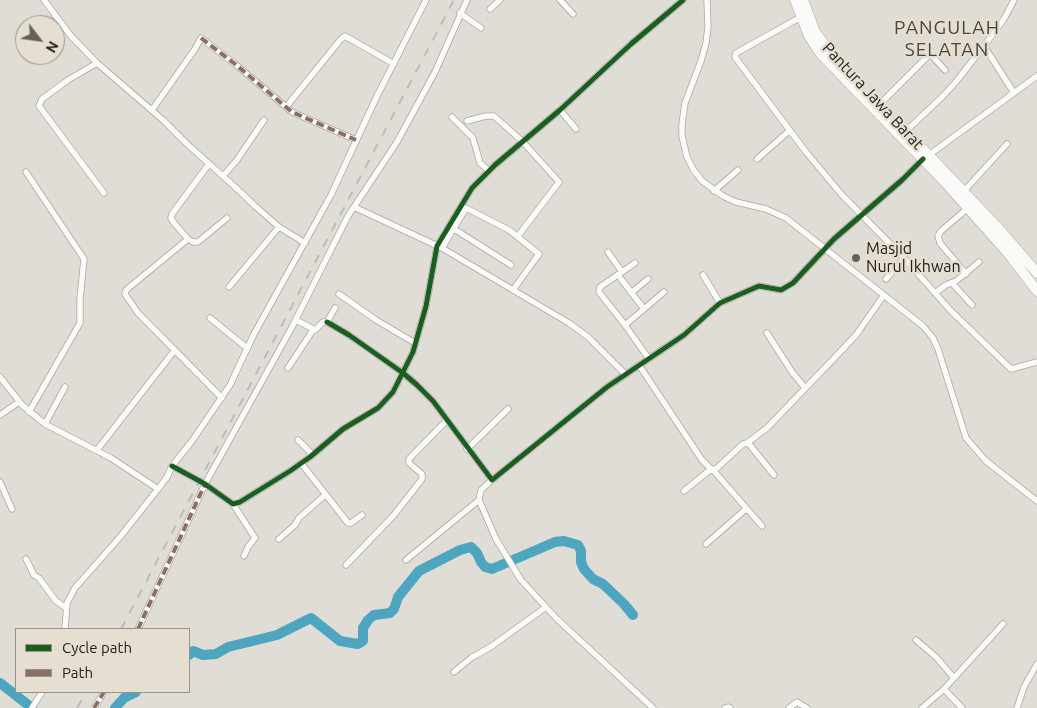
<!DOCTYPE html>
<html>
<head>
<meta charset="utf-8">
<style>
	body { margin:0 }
	#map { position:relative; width:1037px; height:708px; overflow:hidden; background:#e0ddd6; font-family:Ubuntu,sans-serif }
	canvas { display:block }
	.legend { position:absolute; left:15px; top:628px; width:175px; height:65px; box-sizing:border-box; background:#e5ded1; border:1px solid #979288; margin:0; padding:6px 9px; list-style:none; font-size:15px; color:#23201b }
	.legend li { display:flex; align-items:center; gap:10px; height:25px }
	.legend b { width:25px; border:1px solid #979288 }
	.north { position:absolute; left:15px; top:15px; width:50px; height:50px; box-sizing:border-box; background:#e5ded1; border:1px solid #979288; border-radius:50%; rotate:120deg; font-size:14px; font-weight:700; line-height:20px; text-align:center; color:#23201b }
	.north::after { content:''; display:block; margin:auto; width:18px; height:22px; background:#65625c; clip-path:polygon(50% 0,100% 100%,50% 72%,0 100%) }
</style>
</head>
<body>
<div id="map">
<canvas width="1037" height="708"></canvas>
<ul class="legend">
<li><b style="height:6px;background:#1b5e20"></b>Cycle path</li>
<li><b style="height:6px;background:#8d6e63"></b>Path</li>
</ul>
<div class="north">N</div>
</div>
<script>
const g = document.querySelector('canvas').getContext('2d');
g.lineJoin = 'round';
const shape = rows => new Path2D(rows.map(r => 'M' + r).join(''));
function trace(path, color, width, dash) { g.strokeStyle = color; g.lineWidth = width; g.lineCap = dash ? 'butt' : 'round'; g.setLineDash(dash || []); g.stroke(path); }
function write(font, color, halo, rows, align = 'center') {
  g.font = font + ' Ubuntu,sans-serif'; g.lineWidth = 5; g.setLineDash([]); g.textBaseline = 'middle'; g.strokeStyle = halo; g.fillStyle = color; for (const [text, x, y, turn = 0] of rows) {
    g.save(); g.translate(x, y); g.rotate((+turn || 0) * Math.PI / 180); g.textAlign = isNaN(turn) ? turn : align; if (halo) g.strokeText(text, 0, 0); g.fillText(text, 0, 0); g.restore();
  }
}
const river = shape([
	[189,655,193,651,203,655,216,654,228,647,277,635,311,618,340,641,358,644,363,641,363,628,368,620,374,615,390,613,394,609,398,597,419,571,460,550,471,547,477,553,481,562,485,567,492,569,555,542,564,541,578,545,581,551,581,562,584,569,593,579,603,584,624,604,633,615],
	[0,683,32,708],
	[115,708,124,698,136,692]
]);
const street = shape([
	[44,0,71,36,97,63,163,120,187,144,234,186,255,206,279,227,305,243],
	[560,0,573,14],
	[707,0,708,27,706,43,701,61,685,103,682,124,682,136,687,157,693,169,702,181,723,196,736,202,766,209,786,218,923,326,933,338,938,349,966,438,986,461,1037,501],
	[490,9,500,0],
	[460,13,481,28],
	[801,17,736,53,735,57,806,152,842,195,904,258,951,311,1011,369,1037,362],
	[984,46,1014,93],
	[97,63,68,80,42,99,39,106,104,193],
	[879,105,928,56,932,56,945,70],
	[286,107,341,39,345,36,394,64],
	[152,110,195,49,201,38,235,64,292,112,356,140],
	[560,110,576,129],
	[452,117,473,138,480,163,489,171],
	[467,121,486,116,494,116,523,142,559,182,518,236],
	[906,131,943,96,955,83,984,46,1004,19,1014,0],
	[929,155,1037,76],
	[757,159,789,131],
	[209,164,172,214,171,218,174,223,188,239,126,290,125,294,138,313,222,398],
	[26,172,84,259,80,299,80,323,29,412],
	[223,176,237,160,264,120],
	[714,191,738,170],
	[964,191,1007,144],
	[354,207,442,248,569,323,588,337,625,374],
	[451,227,511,265],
	[188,239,193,242,198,242,227,218],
	[442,248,466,208,509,230,539,254,513,290],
	[608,252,622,272],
	[635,263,600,287,599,292,625,325,649,359],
	[966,274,940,243,938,236,941,231,968,208],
	[618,275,644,309],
	[703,275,720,303],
	[886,279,904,258],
	[952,283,972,305],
	[229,287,279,227],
	[631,293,648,279],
	[935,293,946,285,956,281,979,262],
	[339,294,376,320,415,343],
	[210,318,247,348],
	[296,320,315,330,323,322,327,322,335,308],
	[327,322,349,335,403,373,417,385,433,401,492,480,607,387,684,335,720,303,759,286,781,290,793,283,834,239,902,180,923,159],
	[625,325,664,292],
	[767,333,792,372,805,388],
	[639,365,702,460,711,469,716,469,743,444,747,443,749,444,774,475],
	[288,368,313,330],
	[0,377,23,406,45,424,111,458,158,489],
	[0,415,19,402],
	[45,424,65,387],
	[298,440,313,455],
	[747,443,767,428,842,350,856,335,884,295],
	[467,449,508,409],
	[97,450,174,351],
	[301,463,348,523,351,523,362,515],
	[172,466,205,484,233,504,240,502,290,471,310,457,343,429,378,408,393,392,413,352,426,306,437,246,472,188,495,165,560,110,631,44,683,0],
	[713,470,762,526],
	[492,480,481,490,479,500,496,539,521,580,557,619,653,708],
	[0,482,12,509],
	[684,491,711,469],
	[233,504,255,538,248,547,244,556],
	[279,539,295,525,299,518,325,495],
	[706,544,746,509],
	[26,559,34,575,39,578,56,601,66,608],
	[406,560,479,500],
	[346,565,394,515,422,479,422,474,409,463,409,459,447,420],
	[65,629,67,603,75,588,120,537,158,489,167,477,172,466,192,441,230,385,254,334,331,195,377,96,426,0],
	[138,629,205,484,292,327,348,216,397,142,435,72,467,0],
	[916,640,936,657,954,678],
	[454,672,471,658,492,646,546,607],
	[944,689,1003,624],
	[32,708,42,692],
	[94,708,104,692],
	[725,708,728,707,730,708],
	[789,708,797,702,807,708],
	[922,708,944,689,962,708],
	[1017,708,1024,687,1037,664]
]);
const highway = shape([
	[795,0,809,36,821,54,945,182,1008,253,1037,291],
	[803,0,815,32,837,62],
	[897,122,999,229,1037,273]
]);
const rail = shape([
	[121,629,454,0],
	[77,708,86,692]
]);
const quiet = shape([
	[201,38,235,64,292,112,356,140],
	[138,629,205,484],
	[94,708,104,692]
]);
const cycleway = shape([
	[327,322,349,335,403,373,417,385,433,401,492,480,607,387,684,335,720,303,759,286,781,290,793,283,834,239,902,180,923,159],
	[172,466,205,484,233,504,240,502,290,471,310,457,343,429,378,408,393,392,413,352,426,306,437,246,472,188,495,165,560,110,631,44,683,0]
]);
const markers = [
	[856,258,5,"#65625c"]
];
const streetNames = [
	["Pantura Jawa Barat",873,96,47]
];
const poiNames = [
	["Masjid",866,249],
	["Nurul Ikhwan",866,267]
];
const quarterNames = [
	["PANGULAH",947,28],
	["SELATAN",947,50]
];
trace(river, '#4ea5c0', 10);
trace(street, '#aaa7a1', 7);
trace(highway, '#aaa7a1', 11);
trace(street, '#fafaf9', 5.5);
trace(highway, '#fafaf9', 10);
trace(rail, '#bbbbb9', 2, [9, 9]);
trace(quiet, '#8d6e63', 4, [8, 4]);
trace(cycleway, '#1b5e20', 5);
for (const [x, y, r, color] of markers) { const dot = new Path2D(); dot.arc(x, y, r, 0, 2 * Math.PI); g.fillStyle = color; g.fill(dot); trace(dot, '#e5ded1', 2); }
write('16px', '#23201b', '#e5ded1', streetNames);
write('16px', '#23201b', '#e5ded1', poiNames, 'left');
g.letterSpacing = '1px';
write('19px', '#4b463a', '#e5ded1', quarterNames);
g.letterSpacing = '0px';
</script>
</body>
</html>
